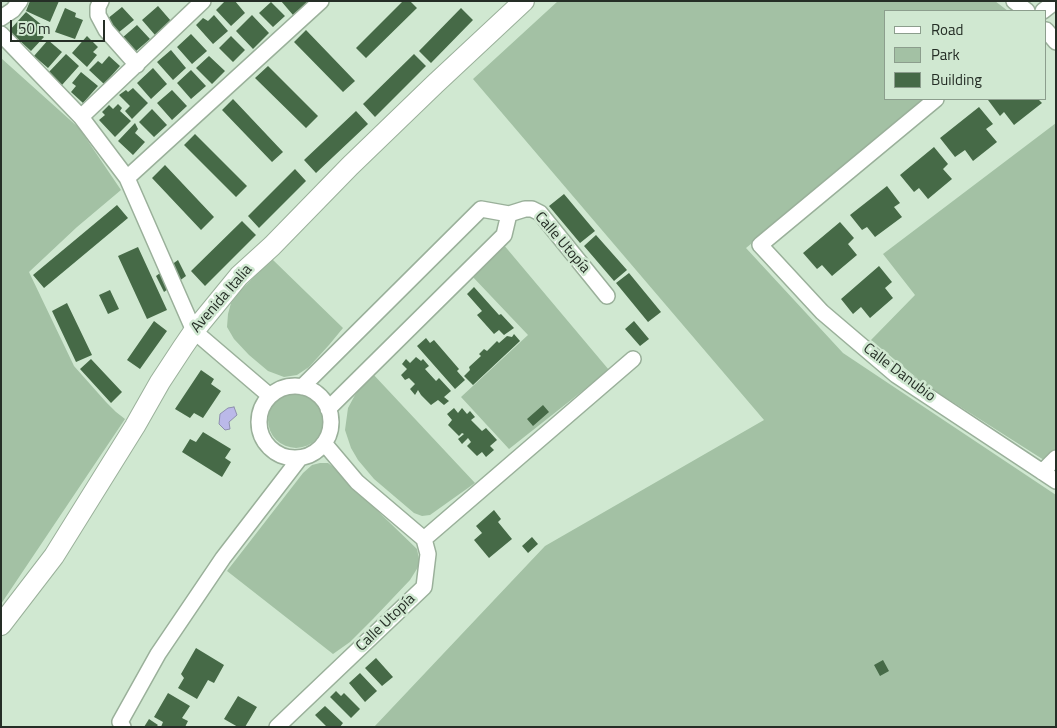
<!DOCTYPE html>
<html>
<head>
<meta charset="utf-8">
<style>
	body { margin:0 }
	#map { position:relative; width:1057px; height:728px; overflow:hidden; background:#d0e8d1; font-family:"Titillium Web",sans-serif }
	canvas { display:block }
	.frame { position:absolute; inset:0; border:2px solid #252e26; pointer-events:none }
	.legend { position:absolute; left:884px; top:10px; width:162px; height:90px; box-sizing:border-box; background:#d0e8d1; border:1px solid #8c9e8d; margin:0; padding:6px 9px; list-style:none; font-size:15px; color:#252e26 }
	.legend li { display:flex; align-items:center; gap:10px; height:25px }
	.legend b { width:25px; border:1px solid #8c9e8d }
	.scale { position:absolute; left:10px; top:20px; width:95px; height:22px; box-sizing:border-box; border:2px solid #252e26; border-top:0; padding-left:6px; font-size:15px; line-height:18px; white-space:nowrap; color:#252e26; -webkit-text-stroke:4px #d0e8d1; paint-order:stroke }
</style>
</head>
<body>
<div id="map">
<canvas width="1057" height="728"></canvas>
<div class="frame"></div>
<ul class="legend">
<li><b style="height:6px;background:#fff"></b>Road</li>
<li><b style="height:14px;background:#a3c1a4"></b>Park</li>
<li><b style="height:14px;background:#466a47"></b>Building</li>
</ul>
<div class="scale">50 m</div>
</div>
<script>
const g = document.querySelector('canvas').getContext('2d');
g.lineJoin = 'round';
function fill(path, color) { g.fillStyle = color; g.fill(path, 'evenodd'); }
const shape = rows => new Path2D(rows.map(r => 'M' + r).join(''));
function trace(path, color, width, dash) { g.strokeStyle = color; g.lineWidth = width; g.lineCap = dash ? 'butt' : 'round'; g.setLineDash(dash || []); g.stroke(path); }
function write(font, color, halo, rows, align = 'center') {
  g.font = font + ' "Titillium Web",sans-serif'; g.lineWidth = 5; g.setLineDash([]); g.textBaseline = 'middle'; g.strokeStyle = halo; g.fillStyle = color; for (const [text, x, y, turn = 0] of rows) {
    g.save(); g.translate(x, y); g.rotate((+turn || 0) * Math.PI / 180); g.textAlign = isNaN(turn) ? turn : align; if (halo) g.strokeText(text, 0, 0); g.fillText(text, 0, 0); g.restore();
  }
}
const green = shape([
	[558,1,995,1,1008,11,886,11,886,99,926,99,746,248,843,353,1056,495,1056,727,374,727,545,546,764,420,473,79],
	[1,58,79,128,121,190,77,227,29,272,74,366,106,402,116,412,125,419,1,604],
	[1056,123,1056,465,1047,462,923,383,871,340,915,295,883,254],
	[503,244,609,370,509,449,461,397,528,335,471,275],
	[272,259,343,328,329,345,309,367,297,375,284,377,268,371,249,355,234,339,227,327,228,314,231,303,241,290],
	[372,373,475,483,430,515,422,516,414,513,374,479,358,460,351,448,345,430,348,408,355,395],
	'268 420a28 28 0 1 1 56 0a28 28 0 1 1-56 0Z',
	[320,463,328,463,337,470,358,492,417,549,420,564,410,580,373,619,350,642,333,654,227,571,303,473,312,465]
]);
const water = shape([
	[234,407,237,415,229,422,230,429,225,430,219,424,220,414,228,408,234,407]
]);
const building = shape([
	[30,1,38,2,38,1,59,1,50,22,26,11],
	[225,1,235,1,245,13,231,26,216,10],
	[281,1,309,1,293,15],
	[403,1,410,1,417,8,366,58,356,48],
	[271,2,285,16,273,27,259,13],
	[158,6,171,21,155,35,142,20],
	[122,7,134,20,118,33,107,19],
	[65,8,76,13,75,17,83,20,75,39,55,32],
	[461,8,473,20,431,63,419,51],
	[26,12,43,26,38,32,44,37,31,51,9,31],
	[214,15,228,31,213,44,196,25,203,18,208,21],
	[252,15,269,33,253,49,236,31],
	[137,25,150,39,135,52,122,38],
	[306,30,355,81,343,92,294,42],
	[191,34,207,51,192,64,177,47],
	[87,36,98,47,93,52,97,55,87,67,72,53],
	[231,36,245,50,233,62,219,48],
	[48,40,62,52,48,68,34,56],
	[171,50,186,68,173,80,157,62],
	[66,54,79,66,62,85,48,73],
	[414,54,426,66,375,117,363,104],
	[109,56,120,66,104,84,89,70,98,61,102,64],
	[209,56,225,71,212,84,196,68],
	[268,66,318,116,306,128,255,78],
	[153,68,167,84,151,99,137,83],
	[191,70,206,86,191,99,177,83],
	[81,72,98,86,83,103,71,92,76,86,72,83],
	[133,88,148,103,132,119,125,111,130,106,119,95,126,90,128,92],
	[172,90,187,106,172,120,157,103],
	[233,99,283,152,272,162,222,110],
	[990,99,1038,99,1042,103,1014,125,1004,112,1000,116,988,100],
	[118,104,122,108,120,111,131,121,115,137,99,120,105,115,102,112,109,105,113,109],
	[979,107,993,124,986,129,997,142,973,161,965,150,955,157,940,138],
	[152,109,167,125,154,137,139,122],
	[356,111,368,124,316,173,304,160],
	[135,123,138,129,135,133,145,142,133,155,118,141],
	[195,134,247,186,236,197,184,145],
	[934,147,948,164,943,169,952,179,928,199,919,188,914,192,900,175],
	[165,165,214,217,201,230,152,178],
	[295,169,306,181,259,228,248,216],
	[887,186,900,203,894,207,902,217,875,237,867,227,862,230,850,215],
	[564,194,595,231,580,243,549,206],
	[117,205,128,218,44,288,33,275],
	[242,221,256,235,205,286,191,271],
	[840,222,854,238,848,244,857,255,832,276,822,265,817,269,803,253],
	[596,235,627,270,614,281,584,246],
	[138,247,167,310,147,319,118,256],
	[178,260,186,276,164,292,156,276],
	[879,266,892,282,885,288,893,298,870,318,861,307,853,314,841,299],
	[629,273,661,312,648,322,616,283],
	[474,287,499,315,501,314,514,328,504,335,499,330,494,334,477,315,482,311,467,294],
	[110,290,119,309,108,314,99,295],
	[67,303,92,355,76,362,52,311],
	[154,321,167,331,140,369,127,360],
	[634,321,649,339,640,346,625,329],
	[514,334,520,341,473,385,464,376,470,370,469,367,481,356,479,354,484,349,487,351,497,341,499,343,507,336,512,337],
	[426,338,430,343,434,340,459,369,457,371,465,380,455,389,417,346],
	[416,357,421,361,423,359,429,366,425,369,436,381,439,378,451,391,444,397,449,401,444,405,438,400,431,405,421,395,418,390,415,395,410,389,415,384,409,378,405,380,401,375,407,369,402,364,406,359,410,363],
	[91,359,122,392,111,403,80,369],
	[201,370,214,379,211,384,221,391,203,418,194,413,190,418,175,409],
	[543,405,549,412,533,426,527,419],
	[454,408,458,413,462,408,467,414,470,411,475,417,471,420,482,431,486,428,497,440,490,446,494,450,486,457,482,452,477,456,467,446,471,442,468,438,462,444,458,439,464,434,462,433,459,436,448,425,452,420,447,414],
	[203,432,231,449,225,458,231,462,222,477,182,452,190,439,196,442],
	[494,510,501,519,498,522,512,539,489,558,474,540,482,533,476,526],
	[532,537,538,544,528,553,522,546],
	[196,648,224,665,214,683,208,680,197,699,178,688,184,678,181,674],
	[376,658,393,677,382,686,365,668],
	[883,660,889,671,880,676,874,665],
	[360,673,377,691,365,702,349,683],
	[336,691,341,696,344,693,360,709,351,718,330,697],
	[168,693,190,706,182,718,188,721,185,727,161,727,163,722,154,717],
	[238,696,257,707,245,727,238,727,224,719],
	[325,706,343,723,340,727,327,727,315,715],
	[149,719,158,725,156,727,144,727]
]);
const street = shape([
	[101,1,98,7,98,15,106,30,137,65],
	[1014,1,1027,11],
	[1043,11,1056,1],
	[1,18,13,10,20,1],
	[1046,30,1056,42],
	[1,34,81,117,127,178],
	[936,99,760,245,822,312,896,375,1056,481],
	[81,117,203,1],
	'259 422a36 36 0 1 1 72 0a36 36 0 1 1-72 0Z',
	[302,387,481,209,509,214,525,209,532,209,540,213,607,296],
	[270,396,194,331,127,178,321,1],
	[328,409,504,235,509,214],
	[1042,472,1056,458],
	[424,539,633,359],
	[123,727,120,722,158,654,223,558,300,458],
	[277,727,424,587,428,554,424,539,357,482,324,443]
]);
const secondary = shape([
	[1,625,54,556,135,426,160,382,183,347,194,331,239,276,272,246,350,166,435,84,524,1]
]);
const streetNames = [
	["Calle Utopía",562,243,49],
	["Avenida Italia",222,299,-49],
	["Calle Danubio",899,373,37],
	["Calle Utopía",386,623,-44]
];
fill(green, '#a3c1a4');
fill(water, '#bbb9e9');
trace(water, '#8e8fae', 1);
fill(building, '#466a47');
trace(street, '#9ab09a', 18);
trace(secondary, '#9ab09a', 22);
trace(street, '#fff', 15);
trace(secondary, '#fff', 20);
write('15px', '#252e26', '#d0e8d1', streetNames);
</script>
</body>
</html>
